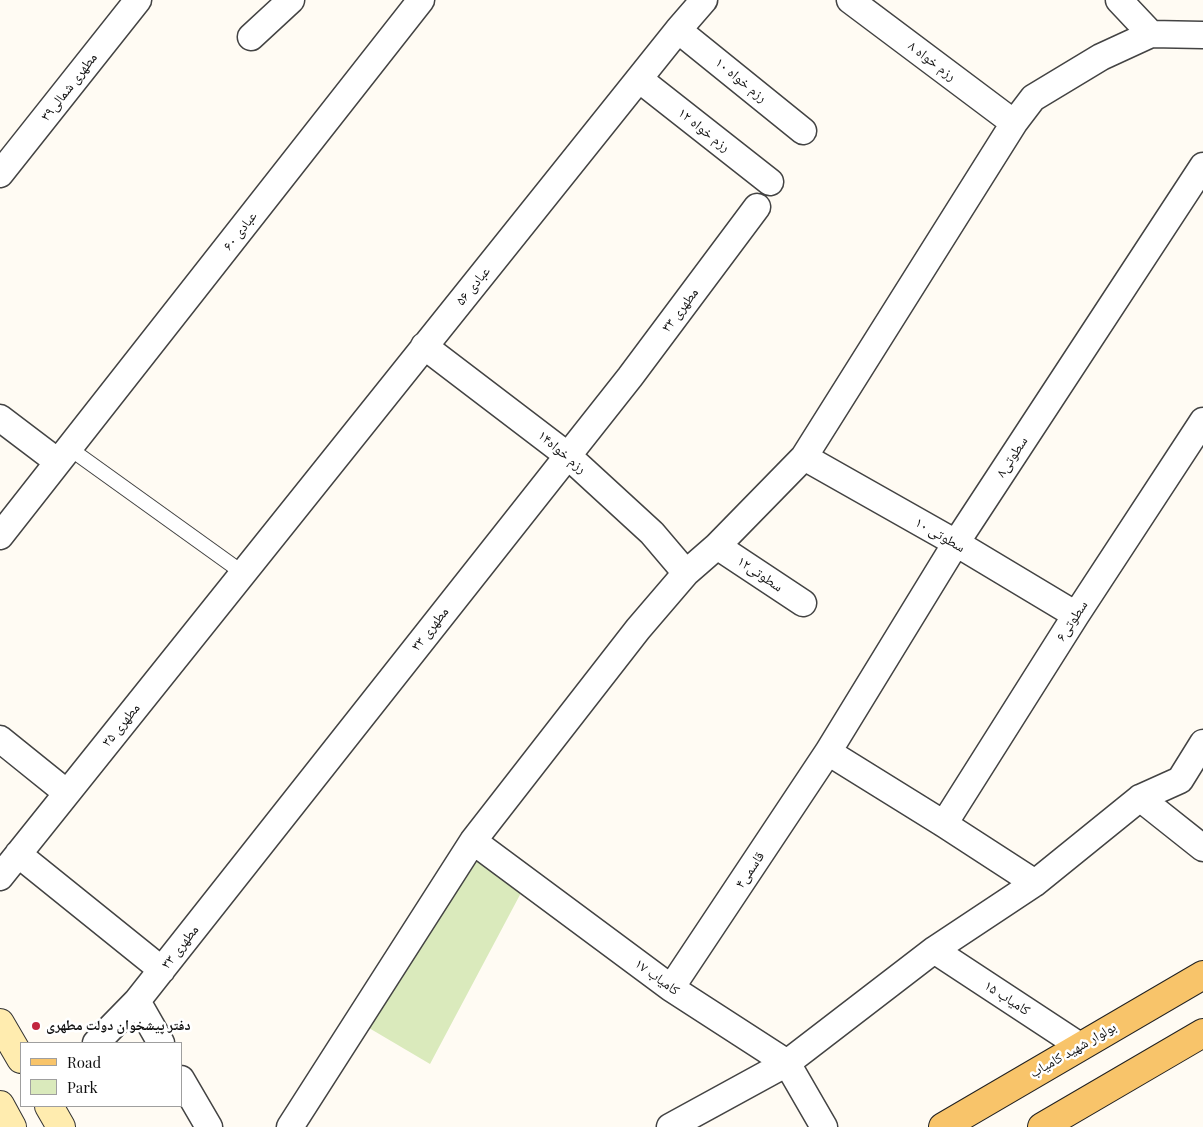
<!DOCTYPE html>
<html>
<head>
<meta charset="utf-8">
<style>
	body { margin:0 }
	#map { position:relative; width:1203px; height:1127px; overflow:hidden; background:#fffbf3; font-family:"Playfair Display",serif }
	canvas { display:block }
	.legend { position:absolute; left:20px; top:1042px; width:162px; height:65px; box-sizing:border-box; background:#fff; border:1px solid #9f9f9f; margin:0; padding:6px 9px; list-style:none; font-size:15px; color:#101010 }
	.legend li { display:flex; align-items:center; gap:10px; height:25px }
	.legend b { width:25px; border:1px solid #9f9f9f }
</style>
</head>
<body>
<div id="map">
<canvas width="1203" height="1127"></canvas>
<ul class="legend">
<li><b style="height:6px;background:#f8c46a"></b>Road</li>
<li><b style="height:14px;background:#daeabc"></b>Park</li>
</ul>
</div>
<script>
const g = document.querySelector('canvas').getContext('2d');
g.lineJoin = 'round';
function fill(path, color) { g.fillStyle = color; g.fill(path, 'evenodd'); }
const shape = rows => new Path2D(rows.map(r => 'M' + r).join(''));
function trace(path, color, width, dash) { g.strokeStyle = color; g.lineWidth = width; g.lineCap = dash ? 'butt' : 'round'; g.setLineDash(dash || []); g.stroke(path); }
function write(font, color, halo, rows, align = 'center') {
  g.font = font + ' "Playfair Display","Noto Naskh Arabic",serif'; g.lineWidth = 5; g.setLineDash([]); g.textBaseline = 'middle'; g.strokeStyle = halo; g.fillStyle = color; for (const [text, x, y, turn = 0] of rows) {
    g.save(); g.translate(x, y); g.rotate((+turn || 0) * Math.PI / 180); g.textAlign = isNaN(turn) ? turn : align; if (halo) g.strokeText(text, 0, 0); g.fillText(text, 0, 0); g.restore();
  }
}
const green = shape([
	[475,860,522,891,430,1064,369,1028]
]);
const lane = shape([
	[69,448,243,573]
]);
const street = shape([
	[850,0,1014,123],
	[1119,0,1151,34],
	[678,30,803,131],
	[251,37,291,0],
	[639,79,770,182],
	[0,174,138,0],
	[424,346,567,455,652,533,686,573],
	[0,418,58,462],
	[804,457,956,543,1076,615],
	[0,536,421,0],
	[717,546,803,603],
	[0,739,67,793],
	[828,752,944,824,1035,883],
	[1140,798,1203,848],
	[944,824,1076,615,1203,421],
	[473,841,671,988,787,1063,824,1127],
	[18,854,162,970],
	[0,877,678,30,704,0],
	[934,950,1080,1046],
	[671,988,828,752,956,543,1203,166],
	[137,1001,161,1043],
	[96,1043,137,1001,630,377,757,207],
	[181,1079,209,1127],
	[290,1127,473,841,638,629,686,573,717,546,804,457,1014,123,1033,98,1101,57,1151,34,1203,35],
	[670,1127,787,1063,934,950,1035,883,1140,798,1180,780,1203,743]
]);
const secondary = shape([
	[0,1023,21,1059],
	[0,1105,12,1127],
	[49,1106,61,1127]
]);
const primary = shape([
	[943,1127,1203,975],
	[1042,1127,1203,1033]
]);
const markers = [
	[36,1026,5,"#c22641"]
];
const streetNames = [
	["رزم خواه ۸",932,61,37],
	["رزم خواه ۱۰",741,80,39],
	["مطهری شمالی۳۹",69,87,-52],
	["رزم خواه ۱۲",704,130,38],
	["عبادی ۶۰",240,231,-52],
	["عبادی ۵۶",473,286,-51],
	["مطهری ۳۳",680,310,-53],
	["رزم خواه۱۴",562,452,40],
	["سطوتی۸",1012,457,-57],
	["سطوتی ۱۰",940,535,30],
	["سطوتی۱۲",760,574,34],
	["سطوتی۶",1072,621,-57],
	["مطهری ۳۳",430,629,-52],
	["مطهری ۳۵",121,725,-51],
	["قاسمی۴",750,870,-56],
	["مطهری ۳۳",180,947,-52],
	["کامیاب ۱۷",657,977,36],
	["کامیاب ۱۵",1007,998,33],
	["بولوار شهید کامیاب",1073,1050,-30]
];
const poiNames = [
	["دفتر پیشخوان دولت مطهری",46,1026]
];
fill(green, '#daeabc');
trace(lane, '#434343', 16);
trace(street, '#434343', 29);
trace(secondary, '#323232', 30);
trace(primary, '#212121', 30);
trace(lane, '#fff', 14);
trace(street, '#fff', 26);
trace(secondary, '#ffecaf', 28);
trace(primary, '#f8c46a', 28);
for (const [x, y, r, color] of markers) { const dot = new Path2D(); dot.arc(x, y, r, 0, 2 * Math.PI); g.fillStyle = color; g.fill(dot); trace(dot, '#fff', 2); }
write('14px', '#101010', '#fff', streetNames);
write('bold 14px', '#101010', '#fff', poiNames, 'left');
</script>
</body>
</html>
